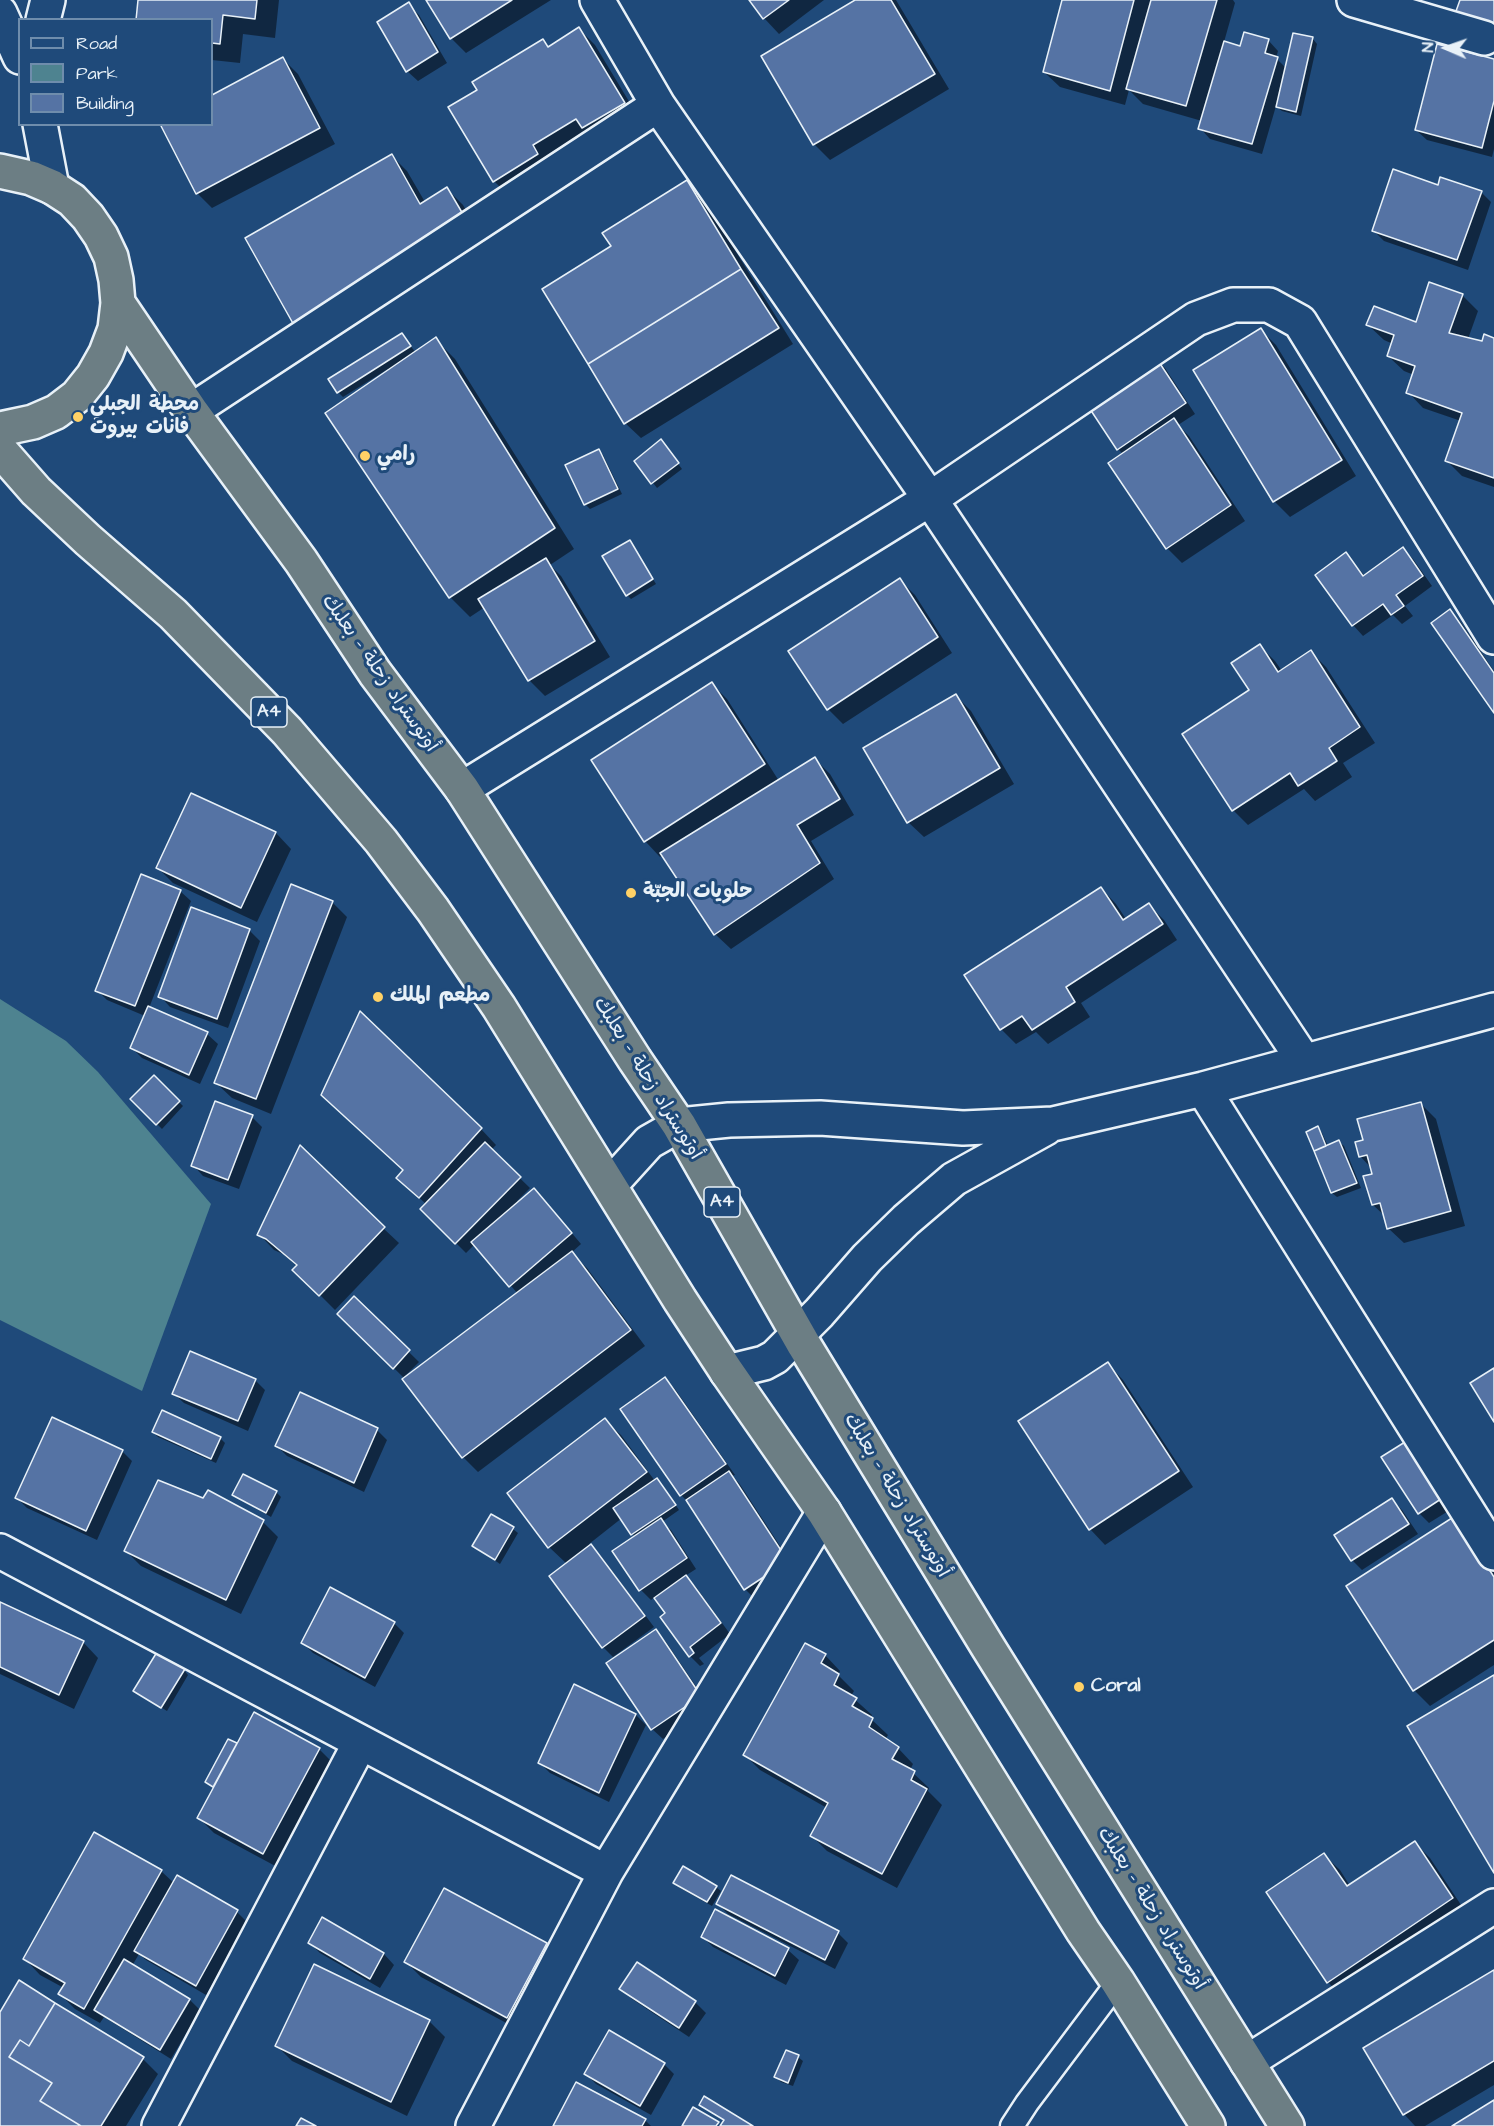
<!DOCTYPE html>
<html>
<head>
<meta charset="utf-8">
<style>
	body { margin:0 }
	#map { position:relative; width:1494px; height:2126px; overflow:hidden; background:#1f4a7a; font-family:"Architects Daughter",sans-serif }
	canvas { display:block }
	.legend { position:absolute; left:18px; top:18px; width:195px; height:108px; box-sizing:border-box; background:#1f4a7a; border:2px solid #6f8dac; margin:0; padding:8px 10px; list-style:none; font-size:18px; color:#e8f1f8 }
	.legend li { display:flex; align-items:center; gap:12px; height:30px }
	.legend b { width:30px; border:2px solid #6f8dac }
	.north { position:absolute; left:1416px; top:18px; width:60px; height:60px; -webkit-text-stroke:4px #1f4a7a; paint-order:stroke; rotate:272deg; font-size:16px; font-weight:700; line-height:24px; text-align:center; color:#e8f1f8 }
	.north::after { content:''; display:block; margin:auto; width:21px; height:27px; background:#e8f1f8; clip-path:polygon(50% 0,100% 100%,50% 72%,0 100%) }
</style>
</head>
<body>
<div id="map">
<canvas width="1494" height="2126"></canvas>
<ul class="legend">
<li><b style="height:8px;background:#1f4a7a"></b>Road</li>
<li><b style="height:16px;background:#4e8390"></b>Park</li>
<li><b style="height:16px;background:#5573a4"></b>Building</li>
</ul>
<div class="north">N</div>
</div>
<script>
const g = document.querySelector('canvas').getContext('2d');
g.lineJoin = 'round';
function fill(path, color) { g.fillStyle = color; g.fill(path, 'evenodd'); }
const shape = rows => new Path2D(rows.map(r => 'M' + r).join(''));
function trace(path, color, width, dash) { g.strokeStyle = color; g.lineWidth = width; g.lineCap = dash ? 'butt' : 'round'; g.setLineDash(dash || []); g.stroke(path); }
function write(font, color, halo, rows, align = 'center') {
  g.font = font + ' "Architects Daughter","Playpen Sans Arabic",sans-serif'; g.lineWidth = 6; g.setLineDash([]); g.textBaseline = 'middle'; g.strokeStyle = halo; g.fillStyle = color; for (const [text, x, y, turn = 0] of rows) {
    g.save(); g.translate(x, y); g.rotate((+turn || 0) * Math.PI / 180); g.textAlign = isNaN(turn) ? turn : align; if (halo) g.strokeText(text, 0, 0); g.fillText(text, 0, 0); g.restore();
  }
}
const green = shape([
	[0,999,66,1041,98,1072,211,1204,142,1391,0,1320]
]);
const shadow = shape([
	[140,0,279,0,275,38,243,34,240,63,212,60,212,20],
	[427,0,551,0,466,53,451,38],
	[750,0,824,0,779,34,764,18],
	[858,0,896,0,949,89,830,160,814,144],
	[1064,0,1233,0,1235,3,1224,42,1242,48,1268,40,1278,51,1276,58,1286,68,1313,39,1317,44,1301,116,1282,111,1276,106,1262,154,1210,139,1200,128,1202,121,1143,104,1129,90,1125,105,1060,87,1044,72],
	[408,4,419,15,447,63,418,81,407,71],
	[579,29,595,45,639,118,509,196,494,181,479,90,543,41,549,47],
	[283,59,298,74,335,144,212,208,197,193,212,124,212,96],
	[1494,61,1494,149,1492,157,1427,140,1416,130],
	[392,156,407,171,425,202,447,189,463,205,484,242,312,342],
	[686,182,702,197,793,344,641,438,625,423,613,247],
	[1439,187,1481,192,1491,202,1468,270,1384,241,1374,231],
	[1430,284,1463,296,1478,311,1468,339,1483,343,1494,340,1494,487,1462,476,1447,461,1461,421,1423,408,1408,392,1414,375,1404,371,1388,356,1393,344,1384,340,1368,325,1417,323],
	[1261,330,1276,345,1356,476,1290,517,1274,501,1195,371],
	[402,335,416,353,435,339,455,359,574,549,550,565,561,576,610,657,545,696,529,680,485,607,470,617,450,597,327,414,389,371,388,369,343,397,338,392],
	[1155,358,1165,368,1195,414,1178,425,1189,436,1245,521,1182,563,1167,548,1123,454,1118,449],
	[665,446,682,469,657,488,636,461],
	[598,451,603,455,622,494,590,509,585,504,567,465],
	[630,542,656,584,631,599,627,595],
	[1403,549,1413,559,1432,586,1405,606,1413,616,1402,624,1393,615,1363,636,1353,625,1317,575,1346,554,1365,576],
	[900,580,915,595,952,653,843,724,828,709],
	[1450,611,1460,621,1494,671,1494,710],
	[1260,646,1275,661,1282,671,1311,652,1326,667,1375,743,1343,763,1352,777,1315,801,1304,789,1248,825,1233,810,1251,691],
	[712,684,727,699,779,781,815,759,830,774,854,815,811,841,834,879,731,949,715,934,663,855,660,857,645,841],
	[955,695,971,711,1014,784,924,837,908,822],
	[192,795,276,833,291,849,257,922,173,883,158,868],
	[1101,888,1116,904,1126,919,1149,905,1164,920,1177,940,1081,1003,1090,1017,1048,1044,1036,1032,1016,1044,1001,1029],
	[180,891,191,901,149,1008,207,1034,218,1044,200,1084,142,1058,132,1048,145,1016,107,1000,97,990],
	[332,902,347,917,271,1114,232,1098,216,1083],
	[192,909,250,931,260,941,228,1028,170,1007,160,996],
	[154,1077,183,1106,162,1129,132,1099],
	[322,1095,481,1129,496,1145,491,1150,530,1188,517,1201,519,1203,544,1200,581,1244,571,1253,587,1268,645,1346,478,1472,463,1457,405,1379,339,1314,354,1298,419,1362,404,1377,406,1378,518,1294,475,1244,466,1253,422,1209,426,1204,414,1193,404,1171],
	[1420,1103,1436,1119,1465,1226,1404,1243,1388,1228,1386,1217,1373,1205,1374,1175,1372,1169,1360,1156,1365,1141],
	[252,1117,262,1127,239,1189,203,1176,193,1165],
	[1318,1128,1322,1133,1328,1146,1339,1142,1344,1146,1361,1188,1337,1197,1332,1193,1308,1132],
	[383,1228,399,1243,335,1310,295,1270,298,1267,283,1254,274,1250,259,1234],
	[1108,1364,1123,1380,1193,1487,1105,1545,1090,1529,1020,1422],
	[665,1379,675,1389,735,1475,732,1476,739,1483,797,1572,755,1599,745,1589,690,1504,681,1495],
	[255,1380,265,1390,248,1431,184,1403,173,1393],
	[301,1394,377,1430,387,1440,364,1492,287,1456,277,1446],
	[163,1412,221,1439,225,1443,216,1463,158,1437,153,1432],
	[605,1420,621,1435,655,1481,657,1480,662,1484,679,1510,662,1522,671,1530,696,1569,685,1576,696,1587,730,1634,699,1658,704,1664,700,1666,690,1656,662,1618,667,1613,655,1597,651,1600,641,1590,635,1537,622,1518,589,1544,601,1556,654,1627,613,1657,603,1647,567,1564,549,1547,509,1493],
	[1404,1444,1450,1510,1429,1523,1419,1513],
	[122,1451,132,1461,97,1540,27,1508,17,1498],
	[244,1476,277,1493,281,1497,271,1517,239,1499,234,1495],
	[1392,1500,1402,1510,1418,1534,1362,1570,1352,1560],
	[263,1522,278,1537,241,1614,141,1566,126,1551],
	[513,1529,518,1533,500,1564,474,1546],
	[1470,1533,1494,1570,1494,1665,1430,1706,1414,1690,1348,1586],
	[0,1603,83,1642,98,1658,74,1709,0,1674],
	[394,1623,404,1633,375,1687,313,1653,303,1643],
	[656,1631,666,1642,710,1707,663,1739,652,1729],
	[825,1655,840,1671,838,1675,854,1691,851,1696,872,1715,870,1718,888,1735,885,1740,898,1748,913,1764,910,1770,929,1788,928,1791,942,1805,897,1888,827,1851,812,1836,827,1808,760,1770,745,1755],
	[184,1670,188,1675,167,1711,135,1691],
	[254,1714,319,1749,335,1765,279,1868,214,1833,199,1818,214,1788,207,1782,236,1745,237,1746],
	[636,1715,646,1725,609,1802,550,1773,539,1762],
	[95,1834,161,1871,174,1883,177,1877,237,1912,247,1922,206,1995,146,1960,139,1954,132,1966,190,2000,200,2010,171,2059,104,2017,100,2023,75,2009,60,1994,64,1988,40,1975,25,1959],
	[1415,1843,1430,1858,1467,1914,1343,1998,1328,1982,1324,1855,1340,1870,1350,1886],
	[732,1877,838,1933,848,1943,835,1969,728,1914,718,1904],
	[675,1883,716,1887,721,1891,712,1906,680,1888],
	[445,1890,546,1945,562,1960,523,2032,421,1977,406,1962],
	[716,1911,788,1950,799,1960,786,1985,713,1947,703,1937],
	[323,1919,384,1954,394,1965,380,1988,320,1953,309,1942],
	[638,1964,695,2002,706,2013,689,2037,632,1999,621,1989],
	[1494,1972,1494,2085,1425,2126,1415,2126,1404,2114],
	[0,2015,143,2059,158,2074,126,2126,0,2126],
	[429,2021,445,2037,407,2116,292,2061,277,2046],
	[798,2057,803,2061,793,2086,781,2082,776,2077],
	[664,2064,674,2074,651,2115,596,2084,586,2074],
	[645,2120,651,2126,555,2126]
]);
const building = shape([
	[138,0,257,0,255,19,223,15,220,44,212,43,212,20,136,20,138,0],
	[426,0,512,0,450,39,426,0],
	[749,0,789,0,763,19,749,0],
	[855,0,891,0,935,74,813,145,761,56,855,0],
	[1062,0,1134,0,1110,91,1043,72,1062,0],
	[1151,0,1217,0,1186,106,1126,89,1151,0],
	[1460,0,1494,0,1494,26,1455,14,1460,0],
	[409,2,438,52,406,72,377,22,409,2],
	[579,27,625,103,582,128,576,119,533,145,538,154,493,182,448,107,477,90,472,82,543,39,548,47,579,27],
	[1244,32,1269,39,1265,53,1278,57,1252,144,1198,129,1224,41,1240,46,1244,32],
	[1293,33,1313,37,1296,112,1276,107,1293,33],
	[1437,44,1494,59,1494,101,1482,148,1415,130,1437,44],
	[283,57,320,128,196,194,160,124,212,124,212,95,283,57],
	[392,154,420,204,447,187,470,226,295,327,245,238,392,154],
	[1393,169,1438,185,1440,177,1482,191,1457,260,1372,231,1393,169],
	[687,180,741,269,588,364,542,289,611,246,602,233,687,180],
	[741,269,779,328,624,424,588,364,741,269],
	[1429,282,1463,294,1449,333,1482,341,1484,334,1494,338,1494,478,1445,461,1462,413,1406,393,1415,366,1387,356,1394,335,1366,325,1374,306,1416,322,1429,282],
	[1261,328,1342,460,1273,502,1193,370,1261,328],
	[402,333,411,346,337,393,328,379,402,333],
	[436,337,555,528,449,598,325,413,436,337],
	[1155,356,1186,403,1117,450,1086,403,1155,356],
	[1174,418,1231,505,1166,549,1108,463,1174,418],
	[661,439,679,463,651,484,634,461,661,439],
	[599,449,618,489,584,505,565,465,599,449],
	[630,540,653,579,626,596,602,556,630,540],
	[1403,547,1423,576,1396,595,1404,606,1391,615,1383,604,1352,626,1315,575,1346,552,1363,576,1403,547],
	[546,558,595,641,528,681,478,599,546,558],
	[900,578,938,637,827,710,788,651,900,578],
	[1450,609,1494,673,1494,713,1431,623,1450,609],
	[1260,644,1278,672,1311,650,1360,727,1329,748,1337,761,1298,786,1290,773,1232,811,1182,734,1249,690,1231,663,1260,644],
	[712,682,765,764,644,842,591,760,712,682],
	[956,694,1000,768,907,823,863,748,956,694],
	[815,757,840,799,797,825,820,863,714,935,660,853,815,757],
	[191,793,276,832,241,908,156,868,191,793],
	[141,874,181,890,135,1006,95,991,141,874],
	[291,884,333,901,256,1099,214,1083,291,884],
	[1101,887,1123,920,1149,903,1163,924,1066,987,1075,1002,1032,1030,1022,1016,1000,1030,964,975,1101,887],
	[191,907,250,929,217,1019,158,997,191,907],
	[148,1006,208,1032,189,1075,130,1048,148,1006],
	[360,1011,482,1128,419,1198,396,1178,403,1170,321,1095,360,1011],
	[154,1075,180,1101,156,1125,130,1099,154,1075],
	[215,1101,253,1115,228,1180,191,1166,215,1101],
	[1421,1102,1451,1211,1387,1229,1380,1203,1372,1205,1363,1176,1372,1174,1367,1155,1359,1157,1355,1142,1363,1140,1357,1119,1421,1102],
	[1318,1126,1326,1146,1314,1151,1306,1132,1318,1126],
	[1339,1140,1357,1183,1331,1193,1314,1151,1339,1140],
	[485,1142,521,1177,455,1244,420,1209,485,1142],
	[300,1145,385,1227,319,1296,292,1270,297,1265,266,1239,257,1235,300,1145],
	[534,1188,572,1233,509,1287,471,1242,534,1188],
	[572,1251,631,1330,462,1458,402,1379,572,1251],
	[354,1296,410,1350,393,1369,337,1314,354,1296],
	[190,1351,256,1379,238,1421,172,1394,190,1351],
	[1108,1362,1179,1471,1089,1530,1018,1421,1108,1362],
	[1494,1368,1494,1422,1470,1383,1494,1368],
	[665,1377,726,1464,680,1496,620,1409,665,1377],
	[300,1392,378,1428,354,1483,275,1446,300,1392],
	[162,1410,221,1437,211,1459,152,1432,162,1410],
	[52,1417,123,1450,86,1531,15,1498,52,1417],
	[605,1418,647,1472,548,1548,507,1493,605,1418],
	[1405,1442,1441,1499,1418,1514,1381,1457,1405,1442],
	[729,1471,788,1561,744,1590,686,1500,729,1471],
	[243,1474,277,1491,266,1513,232,1495,243,1474],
	[657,1478,676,1505,631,1535,613,1508,657,1478],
	[158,1480,203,1498,208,1490,264,1520,226,1600,124,1551,158,1480],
	[1392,1498,1409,1524,1351,1561,1334,1535,1392,1498],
	[491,1514,514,1527,495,1560,472,1546,491,1514],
	[1455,1516,1494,1577,1494,1640,1413,1691,1346,1586,1455,1516],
	[661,1518,687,1558,639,1591,612,1551,661,1518],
	[591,1544,645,1616,602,1648,549,1576,591,1544],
	[686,1575,721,1623,690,1647,694,1653,689,1657,660,1617,665,1613,654,1598,686,1575],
	[330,1587,395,1622,365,1678,301,1643,330,1587],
	[0,1602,84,1641,59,1695,0,1667,0,1602],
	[656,1629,701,1696,651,1730,606,1663,656,1629],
	[805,1643,826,1654,821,1663,839,1674,834,1685,857,1698,852,1706,873,1718,869,1727,899,1747,892,1759,915,1771,911,1780,927,1789,882,1874,810,1836,828,1803,743,1755,805,1643],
	[157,1652,185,1669,161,1708,133,1691,157,1652],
	[1494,1675,1494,1873,1407,1726,1494,1675],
	[574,1684,636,1714,599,1793,538,1763,574,1684],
	[254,1712,320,1748,263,1854,197,1818,254,1712],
	[228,1739,237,1743,213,1787,205,1782,228,1739],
	[94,1832,162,1870,84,2009,58,1994,65,1983,23,1959,94,1832],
	[1415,1841,1453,1898,1327,1983,1266,1892,1324,1853,1347,1886,1415,1841],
	[683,1866,717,1886,707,1902,673,1883,683,1866],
	[177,1875,238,1910,196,1986,134,1951,177,1875],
	[731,1875,839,1931,825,1960,716,1904,731,1875],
	[444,1888,547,1943,507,2018,404,1962,444,1888],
	[715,1909,789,1948,775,1976,701,1937,715,1909],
	[322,1917,384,1953,370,1979,308,1943,322,1917],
	[124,1959,190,1999,160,2050,94,2010,124,1959],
	[637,1962,696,2001,679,2028,619,1989,637,1962],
	[314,1964,430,2020,391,2102,275,2046,314,1964],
	[1494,1970,1494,2061,1403,2115,1363,2048,1494,1970],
	[19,1980,55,2003,29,2046,20,2040,9,2057,52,2083,40,2101,81,2126,0,2126,0,2012,19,1980],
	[55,2003,144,2057,101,2126,81,2126,40,2101,52,2083,9,2057,20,2040,29,2046,55,2003],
	[609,2030,665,2063,640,2106,584,2074,609,2030],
	[786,2050,799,2055,788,2083,774,2077,786,2050],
	[576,2082,646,2119,642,2126,553,2126,576,2082],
	[704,2096,753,2126,720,2126,724,2120,699,2105,704,2096],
	[1494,2100,1494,2126,1452,2126,1494,2100],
	[693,2107,719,2122,716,2126,682,2126,693,2107],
	[301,2118,316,2126,296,2126,301,2118]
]);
const service = shape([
	[1012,2126,1027,2103,1118,1982]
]);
const minor = shape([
	[597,0,658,105,930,499,1304,1061],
	[1354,0,1484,38],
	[191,411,658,105],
	[462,789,930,499,1196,319,1233,305,1269,305,1300,322,1494,637],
	[1203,1089,1494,1553],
	[610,1185,649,1142,679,1125,729,1120,820,1118,963,1128,1053,1124,1203,1089,1494,1010],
	[727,1372,764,1363,775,1357,819,1313,867,1258,906,1220,954,1179,1046,1128],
	[0,1551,606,1872],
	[1247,2062,1494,1906],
	[159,2126,360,1743],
	[473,2126,606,1872,824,1512]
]);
const tertiary = shape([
	[43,20,48,0]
]);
const secondary = shape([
	[0,13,20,57],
	[40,124,52,187]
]);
const trunk = shape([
	[0,171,31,178,52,187,72,200,88,217,101,236,111,257,116,280,118,303,115,329,106,353,93,376,77,396,56,412,33,422,0,429],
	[118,303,191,411,301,561,375,673,462,789,635,1060,679,1125,804,1345,988,1647,1287,2126],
	[0,450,36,491,88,540,173,614,287,731,381,841,433,910,499,1007,680,1300,727,1372,824,1512,1083,1931,1118,1982,1208,2126]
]);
const markers = [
	[78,417,6,"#ffd166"],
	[365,456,6,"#ffd166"],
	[631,893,6,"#ffd166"],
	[378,997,6,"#ffd166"],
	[1079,1687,6,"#ffd166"]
];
const shields = [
	[269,712,36],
	[722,1202,36]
];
const shieldNames = [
	["A4",269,712],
	["A4",722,1202]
];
const poiNames = [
	["محطة الجبلي",90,406],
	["فانات بيروت",90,429],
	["رامي",377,456],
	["حلويات الجبّة",643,893],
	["مطعم الملك",390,997],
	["Coral",1091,1687]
];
const streetNames = [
	["أوتوستراد زحلة - بعلبك",379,674,55],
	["أوتوستراد زحلة - بعلبك",647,1079,58],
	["أوتوستراد زحلة - بعلبك",896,1496,59],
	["أوتوستراد زحلة - بعلبك",1151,1909,58]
];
fill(green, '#4e8390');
fill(shadow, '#0007');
fill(building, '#5573a4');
trace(building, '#e8f1f8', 1.5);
trace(service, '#e8f1f8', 27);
trace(minor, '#e8f1f8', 38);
trace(tertiary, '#e8f1f8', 38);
trace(secondary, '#e8f1f8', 38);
trace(trunk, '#e8f1f8', 38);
trace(service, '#1f4a7a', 22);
trace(minor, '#1f4a7a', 33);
trace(tertiary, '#1f4a7a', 33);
trace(secondary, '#1f4a7a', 33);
trace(trunk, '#6c7e84', 33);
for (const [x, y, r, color] of markers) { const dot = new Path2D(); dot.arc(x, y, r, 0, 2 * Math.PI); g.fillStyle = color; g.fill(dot); trace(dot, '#1f4a7a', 2); }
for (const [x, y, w] of shields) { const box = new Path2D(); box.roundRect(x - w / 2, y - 15, w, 30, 4.5); g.fillStyle = '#1f4a7a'; g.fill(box); trace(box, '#e8f1f8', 1.5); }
write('bold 18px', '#e8f1f8', null, shieldNames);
write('bold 20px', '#e8f1f8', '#1f4a7a', poiNames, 'left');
write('20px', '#e8f1f8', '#1f4a7a', streetNames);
</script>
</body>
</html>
